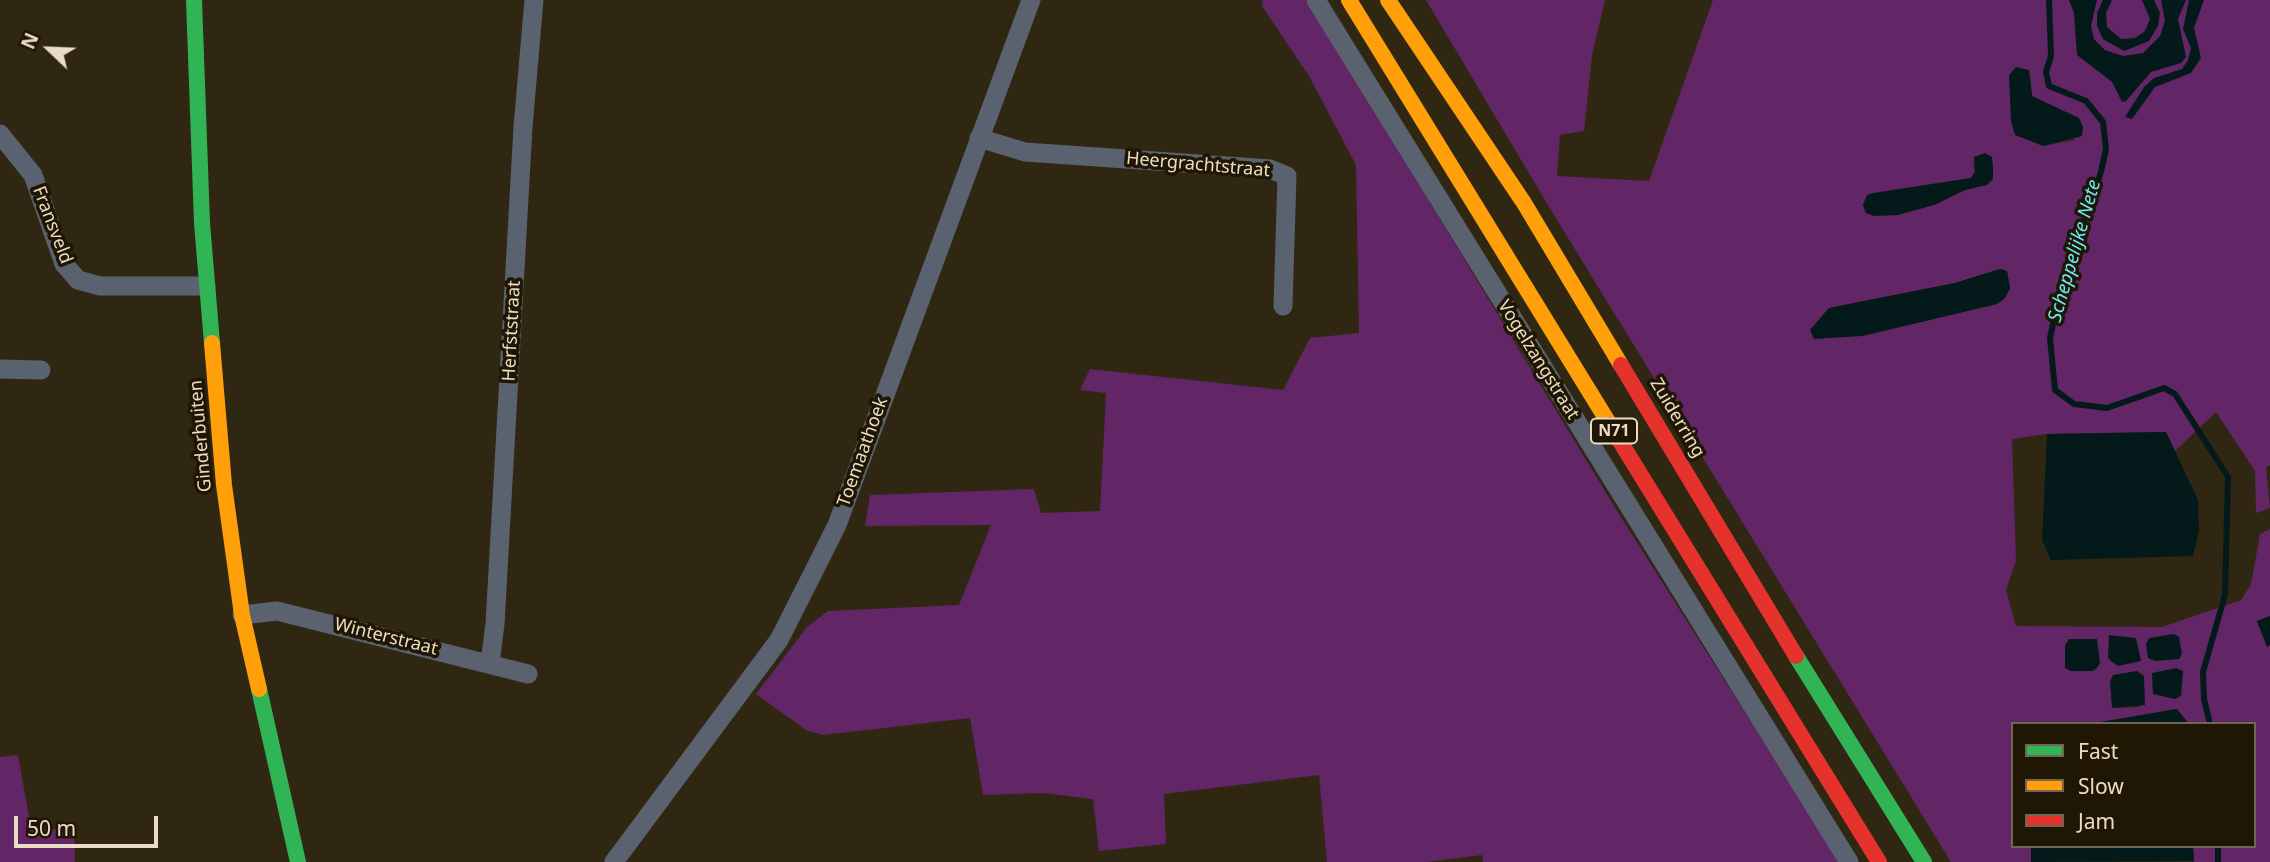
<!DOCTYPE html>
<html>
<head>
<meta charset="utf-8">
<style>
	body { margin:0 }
	#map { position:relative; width:2270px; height:862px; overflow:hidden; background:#302713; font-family:"Noto Sans",sans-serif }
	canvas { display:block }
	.legend { position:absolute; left:2011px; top:722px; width:245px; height:126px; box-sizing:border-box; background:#1f1603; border:2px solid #716651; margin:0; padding:9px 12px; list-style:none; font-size:21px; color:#ebddc5 }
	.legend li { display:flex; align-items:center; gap:14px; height:35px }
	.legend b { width:35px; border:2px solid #716651 }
	.north { position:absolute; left:14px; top:14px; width:70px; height:70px; -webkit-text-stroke:5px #1f1603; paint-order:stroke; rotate:293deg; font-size:19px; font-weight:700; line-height:28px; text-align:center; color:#ebddc5 }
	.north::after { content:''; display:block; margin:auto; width:24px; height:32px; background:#ebddc5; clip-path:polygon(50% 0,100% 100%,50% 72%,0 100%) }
	.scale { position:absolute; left:14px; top:816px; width:144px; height:32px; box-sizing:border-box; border:4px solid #ebddc5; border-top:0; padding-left:9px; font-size:21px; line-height:24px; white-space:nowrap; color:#ebddc5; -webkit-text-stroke:5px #1f1603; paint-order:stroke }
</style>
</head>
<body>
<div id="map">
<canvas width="2270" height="862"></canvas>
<ul class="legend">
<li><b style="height:9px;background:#30b455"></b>Fast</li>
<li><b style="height:9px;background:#ff9f0a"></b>Slow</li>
<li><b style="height:9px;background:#e5322d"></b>Jam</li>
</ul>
<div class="north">N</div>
<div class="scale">50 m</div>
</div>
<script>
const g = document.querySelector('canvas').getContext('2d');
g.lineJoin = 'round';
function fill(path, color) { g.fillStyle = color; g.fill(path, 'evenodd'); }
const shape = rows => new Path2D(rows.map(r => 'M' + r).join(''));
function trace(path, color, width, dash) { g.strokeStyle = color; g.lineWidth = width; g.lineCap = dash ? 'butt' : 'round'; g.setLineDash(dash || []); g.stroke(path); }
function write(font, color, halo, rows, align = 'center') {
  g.font = font + ' "Noto Sans",sans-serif'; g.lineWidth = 7; g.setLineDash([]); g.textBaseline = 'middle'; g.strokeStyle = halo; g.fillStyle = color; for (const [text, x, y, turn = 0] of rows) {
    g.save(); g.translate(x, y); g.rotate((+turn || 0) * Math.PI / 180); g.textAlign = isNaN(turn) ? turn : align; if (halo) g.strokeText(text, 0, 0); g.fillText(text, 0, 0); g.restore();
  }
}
const green = shape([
	[1263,0,1307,0,1617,511,1840,862,1483,862,1482,855,1426,862,1327,862,1319,775,1164,794,1166,844,1099,851,1093,799,1043,793,983,795,970,718,823,735,806,730,756,694,807,627,828,611,959,605,991,525,865,526,870,495,1034,489,1041,513,1100,511,1106,393,1080,390,1090,369,1283,390,1310,338,1359,333,1356,165,1309,76,1262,6],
	[1426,0,1605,0,1592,55,1584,131,1560,135,1557,176,1649,181,1713,0,2270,0,2270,465,2266,467,2270,508,2256,513,2255,471,2216,412,2175,451,2166,432,2047,434,2012,439,2016,561,2006,590,2016,626,2162,627,2241,600,2251,584,2260,534,2270,529,2270,616,2257,621,2267,646,2270,645,2270,862,2194,862,2193,846,2254,846,2254,724,2189,724,2177,709,2089,724,2013,724,2013,846,2031,846,2031,862,1951,862,1546,202],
	[2016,67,2030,75,2032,96,2052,106,2075,140,2043,146],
	[1972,162,1987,184,1965,190,1934,205,1874,193,1972,178,1975,171],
	[2000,269,2007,271,2010,288,2005,298,1997,304,1862,336,1810,330,1829,308,1955,283],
	[2136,671,2140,707,2113,708,2119,675],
	[18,755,31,828,74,830,75,862,0,862,0,757]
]);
const water = shape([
	[2069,0,2097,0,2091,26,2094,39,2105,50,2123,56,2143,53,2160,36,2165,21,2161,0,2186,0,2178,19,2186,57,2181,63,2151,72,2126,101,2122,102,2112,82,2077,55,2074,13],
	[2103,0,2112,0,2106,13,2107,27,2121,39,2135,38,2145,31,2150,19,2142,0,2154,0,2160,13,2158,26,2149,41,2124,51,2103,39,2097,26,2097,13],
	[2189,0,2204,0,2194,28,2201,58,2191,73,2155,87,2132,119,2125,117,2144,87,2154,78,2182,69,2188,60,2191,48,2183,29],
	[2016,67,2029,70,2032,96,2079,118,2083,127,2082,136,2043,146,2015,135,2011,121,2009,75],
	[1985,153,1992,157,1993,167,1993,179,1987,185,1965,190,1934,205,1898,215,1874,216,1866,213,1863,205,1867,195,1874,193,1971,178,1975,171,1974,157],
	[2000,269,2007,271,2010,288,2005,298,1997,304,1862,336,1814,339,1810,330,1829,308,1955,283],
	[2166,432,2198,500,2199,531,2193,556,2051,560,2042,540,2047,434],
	[2270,616,2270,645,2267,647,2257,621],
	[2174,634,2179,637,2182,654,2179,659,2155,661,2148,658,2146,644,2149,638],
	[2109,635,2136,638,2141,661,2118,666,2112,662,2108,658],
	[2069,639,2097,639,2100,663,2097,668,2093,671,2071,671,2065,668,2065,645],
	[2176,668,2183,671,2181,696,2175,699,2153,694,2152,673],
	[2137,671,2144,676,2145,705,2112,708,2110,681,2113,675],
	[2177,709,2189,724,2089,724],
	[2031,846,2193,846,2194,861,2031,862]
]);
const stream = shape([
	[2049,0,2051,56,2046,72,2049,86,2086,101,2103,122,2106,149,2101,172,2061,287,2050,338,2055,390,2074,404,2107,408,2164,388,2175,394,2228,477,2225,595,2203,672,2204,699,2210,724],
	[2218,846,2218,862]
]);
const street = shape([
	[1316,0,1849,862],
	[0,134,33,175,64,264,78,280,100,286,206,286],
	[979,138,1025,152,1270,169,1287,176,1283,306],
	[0,369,41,370],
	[242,615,277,611,528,674],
	[490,663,495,624,523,127,534,0],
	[614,862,779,640,819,561,837,525,1031,0]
]);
const fast = shape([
	[194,0,202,223,212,343],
	[1796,656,1924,862],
	[259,689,298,862]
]);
const slow = shape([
	[1349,0,1610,425],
	[1388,0,1524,203,1621,365],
	[212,343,224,485,242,615,259,689]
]);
const jam = shape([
	[1621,365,1796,656],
	[1610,425,1879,862]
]);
const shields = [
	[1614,431,46]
];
const shieldNames = [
	["N71",1614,431]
];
const streetNames = [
	["Heergrachtstraat",1198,165,5],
	["Fransveld",52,225,69],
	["Herfststraat",512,331,-87],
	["Vogelzangstraat",1538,360,58],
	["Zuiderring",1677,418,59],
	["Ginderbuiten",201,436,-95],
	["Toemaathoek",863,452,-70],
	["Winterstraat",386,637,14]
];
const waterNames = [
	["Scheppelijke Nete",2075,251,-74]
];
fill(green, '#622666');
fill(water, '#041a1a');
trace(stream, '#041a1a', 6);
trace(street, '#5a6270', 19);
trace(fast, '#30b455', 16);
trace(slow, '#ff9f0a', 16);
trace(jam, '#e5322d', 16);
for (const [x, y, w] of shields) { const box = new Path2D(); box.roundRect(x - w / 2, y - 12.5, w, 25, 5); g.fillStyle = '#1f1603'; g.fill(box); trace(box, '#ebddc5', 2); }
write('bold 16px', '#ebddc5', null, shieldNames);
write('18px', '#ebddc5', '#1f1603', streetNames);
write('italic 19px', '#68ebf6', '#1f1603', waterNames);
</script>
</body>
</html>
